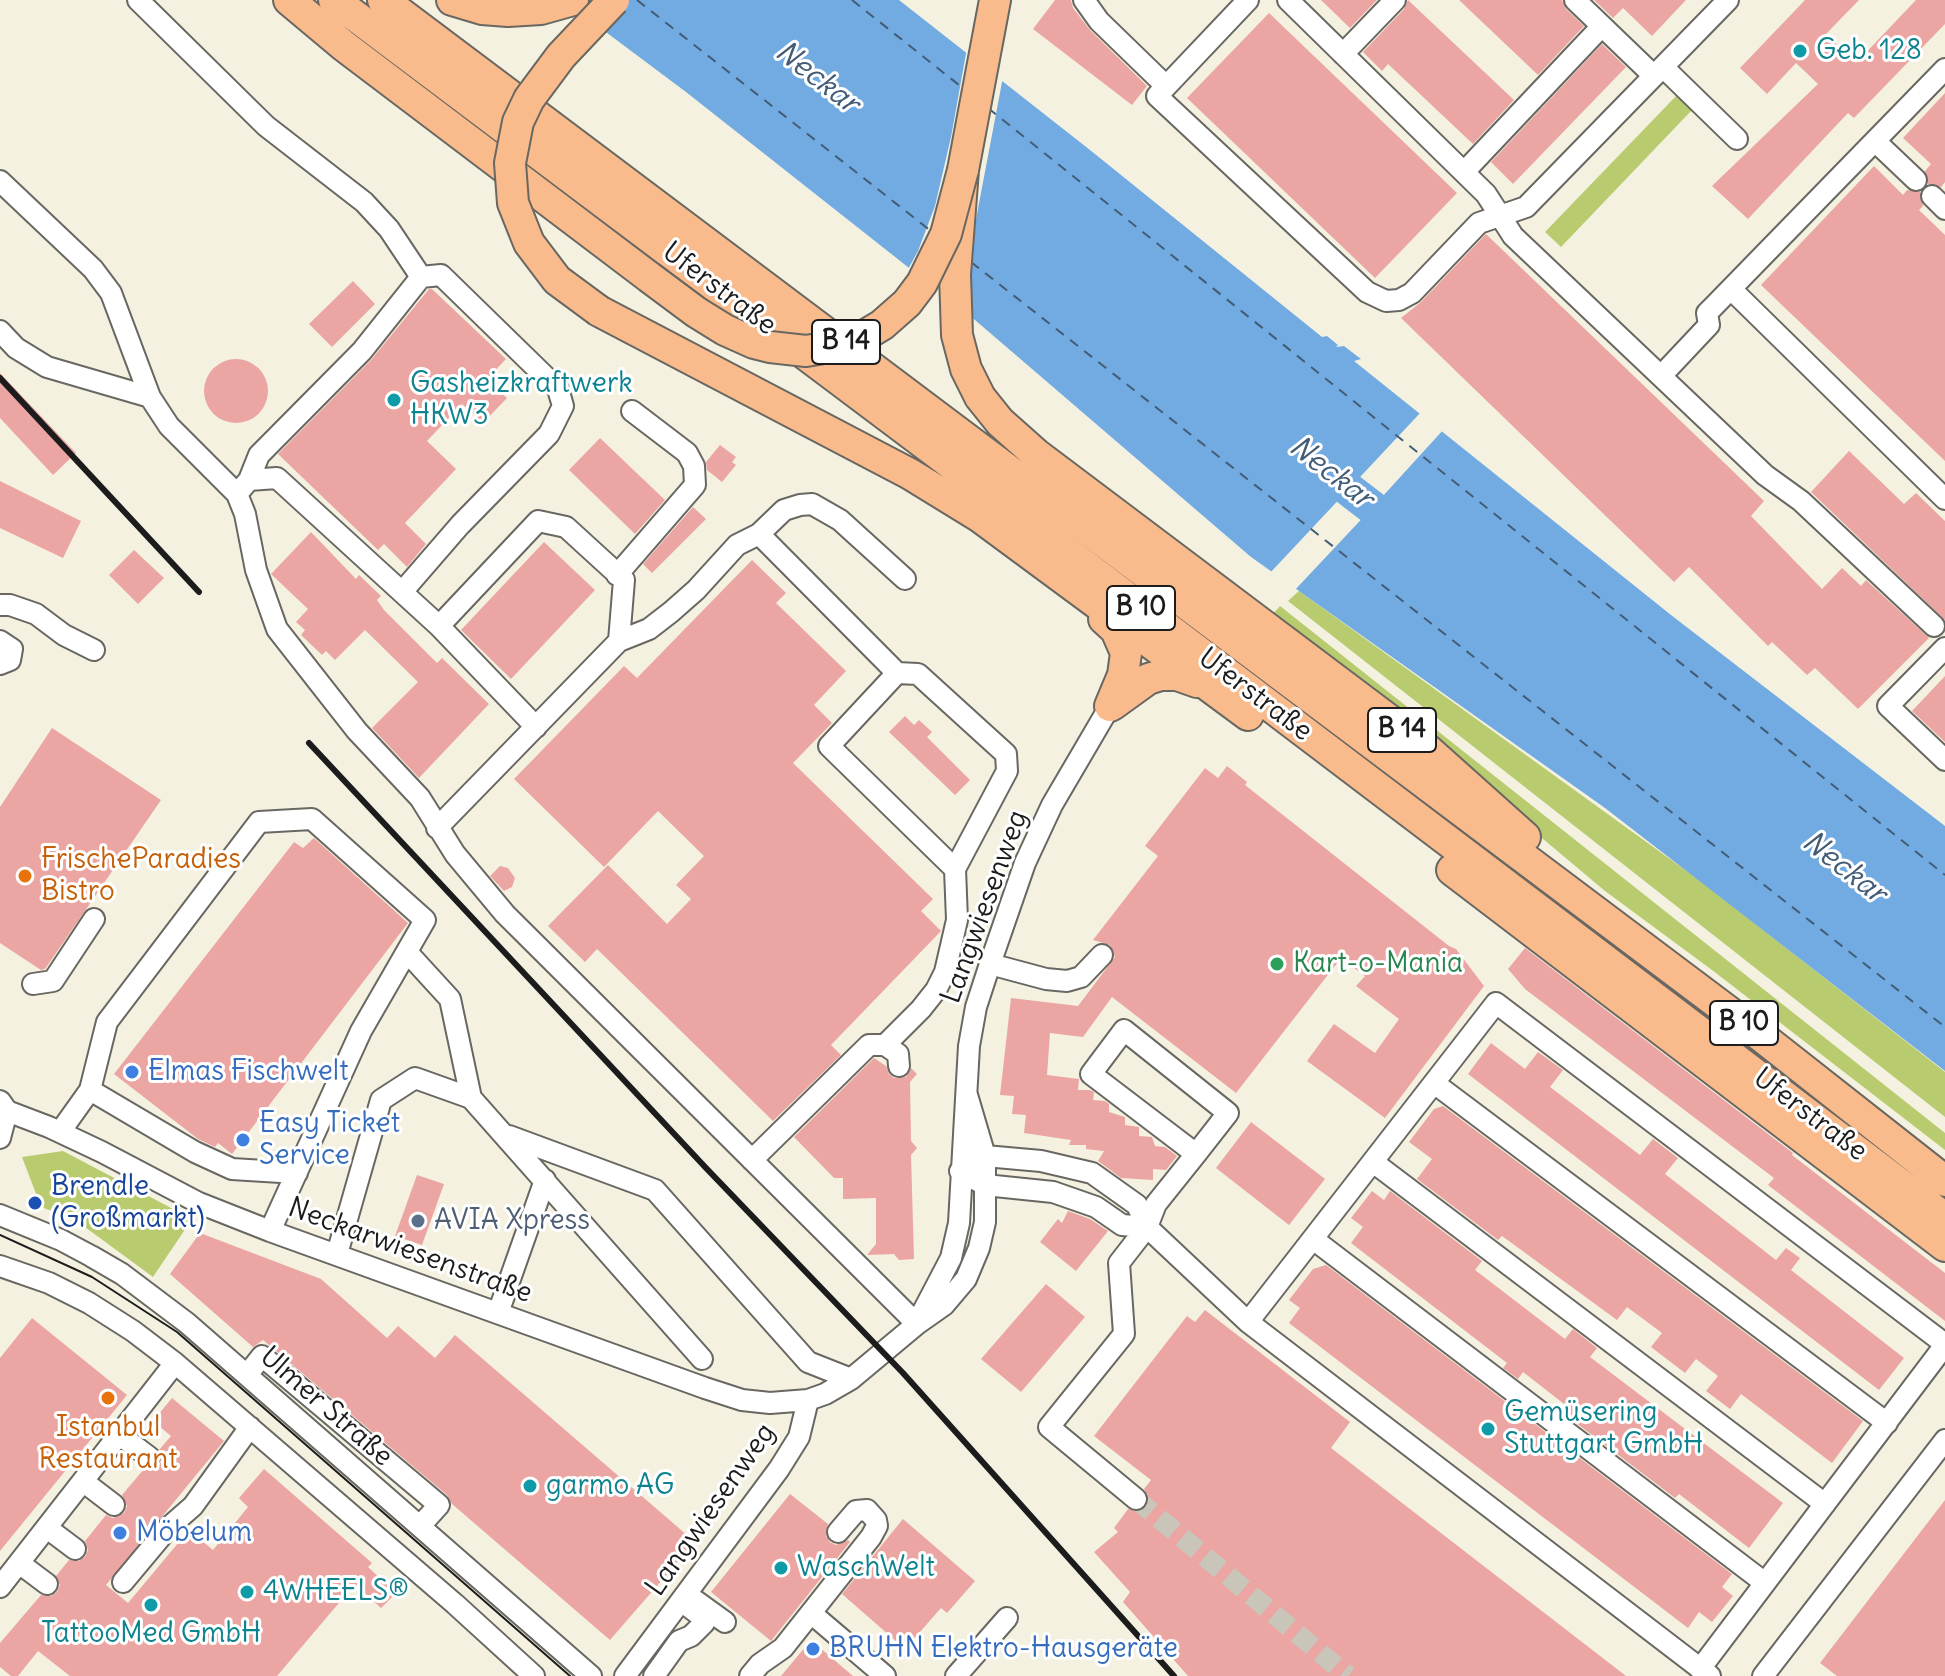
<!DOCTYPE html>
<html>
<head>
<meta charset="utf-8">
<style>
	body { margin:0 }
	canvas { display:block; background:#f4f1e0 }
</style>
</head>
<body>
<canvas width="1945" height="1676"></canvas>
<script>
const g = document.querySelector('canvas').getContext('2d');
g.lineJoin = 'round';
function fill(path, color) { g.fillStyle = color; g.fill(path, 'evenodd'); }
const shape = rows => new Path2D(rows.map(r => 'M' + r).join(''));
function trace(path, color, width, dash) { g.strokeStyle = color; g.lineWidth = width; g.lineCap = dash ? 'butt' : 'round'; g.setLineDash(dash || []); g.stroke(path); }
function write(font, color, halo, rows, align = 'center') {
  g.font = font + ' Delius,sans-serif'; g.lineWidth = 6; g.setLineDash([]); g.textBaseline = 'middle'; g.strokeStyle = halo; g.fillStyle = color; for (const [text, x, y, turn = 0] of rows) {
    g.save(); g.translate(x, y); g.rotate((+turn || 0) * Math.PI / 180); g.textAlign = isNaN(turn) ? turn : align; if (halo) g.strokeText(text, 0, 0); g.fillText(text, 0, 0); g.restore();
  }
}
const green = shape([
	[1678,94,1692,110,1561,247,1545,232],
	[1299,591,1699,880,1945,1072,1945,1117,1288,601],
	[1280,606,1945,1133,1945,1150,1712,970,1605,891,1499,802,1269,618],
	[63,1151,192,1219,153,1277,74,1219,41,1207,22,1157]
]);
const water = shape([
	[563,0,899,0,1090,150,1322,337,1327,336,1338,345,1336,347,1344,346,1361,359,1354,361,1671,615,1945,826,1945,1071,1605,808,1251,557,975,320,686,92]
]);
const pier = shape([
	[967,48,1003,77,973,235,967,280,968,319,907,271,918,251,935,206,951,137],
	[1422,411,1444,429,1372,508,1293,592,1269,574]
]);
const river = shape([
	[1313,462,1408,535]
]);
const ferry = shape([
	[637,0,931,231],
	[852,0,964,89],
	[988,108,1945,875],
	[971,262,1945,1027]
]);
const building = shape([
	[1055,0,1071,0,1073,8,1090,30,1147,86,1132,105,1033,29],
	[1321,0,1377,0,1350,28],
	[1408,0,1514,100,1473,144,1388,64,1382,71,1363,52,1404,9],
	[1459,0,1562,0,1566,9,1584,26,1538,75],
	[1594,0,1686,0,1652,36,1623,8,1613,18],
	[1805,0,1859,0,1826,34,1856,63,1916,0,1945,0,1945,24,1854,118,1848,113,1748,219,1712,186,1818,84,1796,63,1767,94,1740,68],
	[1269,13,1457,193,1375,278,1187,98],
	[1602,44,1626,67,1513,184,1491,162],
	[1945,93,1945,182,1941,187,1928,184,1925,171,1931,164,1903,138],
	[1874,166,1903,195,1907,190,1920,192,1923,206,1919,210,1945,235,1945,461,1761,285],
	[1486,234,1764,501,1751,516,1822,589,1842,568,1861,586,1866,580,1929,638,1858,709,1815,668,1807,675,1772,642,1768,646,1689,567,1674,582,1401,318,1421,302],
	[353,281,375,304,332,347,309,324],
	[429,289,432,289,506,359,487,379,507,398,483,423,462,404,427,441,456,469,405,523,426,544,407,567,384,544,378,550,278,454,371,360],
	'204 391a32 32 0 1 1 64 0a32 32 0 1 1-64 0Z',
	[0,373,76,453,53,475,0,418],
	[600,438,665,500,635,534,569,470],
	[720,445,736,457,732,462,736,465,722,482,707,470,706,462],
	[1849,451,1904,504,1916,493,1945,521,1945,620,1811,492],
	[0,481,81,521,63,558,0,528],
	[693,507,706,519,652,573,643,564],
	[311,532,356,579,359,575,381,596,377,600,384,610,437,663,442,658,489,704,419,778,372,728,418,682,365,630,335,660,326,651,322,655,301,635,305,630,296,622,308,609,271,574],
	[544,542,595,590,511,679,461,630],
	[134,550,164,578,138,604,109,575],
	[752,560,786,593,776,603,846,671,814,705,832,723,793,763,933,899,921,911,941,931,831,1045,841,1055,773,1121,597,949,585,962,548,926,608,865,667,924,691,899,676,885,704,856,658,811,604,867,514,779,624,666,637,678],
	[1945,676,1945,742,1912,711],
	[905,716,914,725,919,720,932,732,927,737,970,780,955,795,889,732],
	[52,728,161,800,45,969,41,970,0,943,0,807],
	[1227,766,1247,782,1245,785,1449,946,1456,949,1484,986,1385,1118,1307,1061,1334,1024,1375,1053,1399,1019,1356,986,1365,976,1341,958,1236,1093,1112,997,1083,1037,1050,1033,1047,1075,1079,1079,1078,1090,1090,1090,1094,1092,1093,1100,1105,1101,1109,1104,1109,1112,1125,1117,1125,1125,1139,1127,1139,1136,1152,1137,1155,1146,1165,1147,1177,1156,1166,1170,1153,1169,1153,1180,1121,1178,1098,1161,1104,1151,1086,1149,1086,1145,1069,1145,1071,1140,1024,1133,1026,1115,1012,1114,1014,1096,1000,1095,1011,998,1078,1006,1115,957,1110,945,1093,940,1158,856,1145,846,1205,768,1218,778],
	[314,838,408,923,232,1154,218,1143,215,1147,198,1139,114,1074,294,842,303,848],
	[500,866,508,868,515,878,512,887,504,891,490,876],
	[1525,948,1793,1153,1792,1155,1945,1273,1945,1321,1768,1185,1774,1178,1525,989,1508,969],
	[1491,1043,1525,1069,1538,1052,1563,1070,1550,1087,1640,1155,1653,1139,1678,1158,1665,1174,1776,1260,1786,1248,1800,1258,1791,1270,1904,1358,1879,1390,1468,1074],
	[874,1058,886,1066,889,1074,894,1078,906,1077,911,1068,917,1074,910,1082,911,1141,917,1148,911,1155,914,1259,899,1260,894,1254,867,1255,876,1244,876,1198,843,1199,843,1178,834,1178,794,1137],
	[1443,1106,1863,1421,1832,1463,1741,1394,1730,1409,1706,1391,1718,1376,1696,1359,1685,1373,1651,1347,1662,1333,1627,1307,1617,1320,1502,1236,1498,1240,1417,1179,1432,1159,1409,1142,1434,1109],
	[1251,1122,1325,1179,1289,1225,1216,1168],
	[417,1175,444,1184,422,1245,395,1236],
	[1372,1191,1384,1200,1390,1191,1482,1261,1475,1270,1565,1339,1573,1329,1597,1348,1590,1357,1783,1503,1749,1548,1679,1494,1675,1498,1563,1413,1568,1407,1523,1372,1518,1379,1503,1368,1507,1363,1351,1243,1363,1227,1351,1218],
	[1068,1211,1090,1219,1108,1231,1076,1271,1040,1242,1058,1219,1062,1223],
	[200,1233,321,1279,387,1338,398,1326,435,1358,455,1335,695,1542,610,1640,452,1504,447,1495,270,1346,263,1340,253,1347,170,1274],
	[1326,1265,1732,1574,1722,1587,1733,1596,1712,1622,1699,1612,1688,1628,1289,1323,1300,1308,1289,1300,1313,1269],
	[1046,1284,1085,1317,1021,1392,981,1359],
	[1205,1310,1350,1422,1331,1448,1626,1676,1188,1676,1123,1602,1130,1592,1094,1552,1118,1532,1114,1528,1128,1509,1140,1511,1146,1507,1148,1495,1144,1489,1151,1480,1094,1436,1187,1316,1195,1322],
	[32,1318,127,1395,0,1551,0,1358],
	[172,1398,224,1441,106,1585,128,1603,189,1530,213,1550,248,1507,239,1498,264,1469,372,1563,368,1567,396,1593,381,1608,355,1584,277,1676,70,1676,38,1651,18,1676,11,1676,0,1667,0,1643,41,1595,51,1596,57,1592,60,1585,56,1576,69,1560,79,1561,85,1557,88,1550,85,1541,106,1515,113,1518,124,1513,127,1506,122,1495,144,1469,153,1469,160,1464,162,1458,159,1450,171,1436,153,1421],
	[790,1494,828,1524,826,1536,830,1542,836,1545,848,1540,850,1542,771,1641,711,1592],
	[1945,1500,1945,1676,1837,1676,1820,1663],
	[903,1519,975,1581,947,1613,941,1608,905,1649,842,1594],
	[811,1640,833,1659,853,1676,781,1676]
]);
const minorTunnel = shape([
	[1136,1499,1348,1676]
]);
const minor = shape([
	[138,0,266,126,364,202,389,229,421,277,362,351,259,455,249,480,237,494],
	[1084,0,1099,21,1166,86],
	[1248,0,1157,96,1367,292,1386,301,1399,300,1412,293,1479,223,1526,207,1728,0],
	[1288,0,1486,194,1513,236,1765,475,1801,501,1934,626],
	[1575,0,1654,76],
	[1343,54,1395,0],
	[1663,67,1737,139],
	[1876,142,1916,180],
	[1464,172,1602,26],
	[0,181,93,269,111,293,150,397,169,426,237,494,245,514,256,570,277,629,357,731,420,798,455,854,505,914,917,1324],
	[1932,196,1945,209],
	[1731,289,1945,499],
	[0,331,16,348,47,367,150,397],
	[1661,376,1709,325,1707,313,1714,306,1945,69],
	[249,480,277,478,439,626,536,727],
	[617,575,695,485,694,466,687,453,632,411],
	[402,592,460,525,549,434,563,406,558,389,441,275,421,277],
	[0,605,10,605,36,614,64,635,94,650],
	[439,626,538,521,566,527,624,580,619,641],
	[0,641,12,649,10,660,0,664],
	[1945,648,1888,706,1945,760],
	[897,673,759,534,784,510,800,505,812,504,840,520,905,579],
	[437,828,619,641,649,629,671,612,696,590,737,545,759,534],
	[407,952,450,999,471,1098],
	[990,964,1046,979,1067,981,1081,977,1102,955],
	[33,984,53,981,94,919],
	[885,1045,921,1009,936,990,945,972,957,920,955,869,1007,771,1006,754,918,674,897,673,829,746,955,869],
	[1434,1083,1887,1423],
	[90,1090,195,1152,232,1169,297,1173],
	[0,1101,7,1111,0,1138],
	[7,1111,49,1127,102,1152,199,1203,270,1231,705,1388,742,1400,770,1403,808,1400,825,1394,851,1379,917,1324,944,1305,966,1279,979,1248,985,1222,985,1156,967,1095],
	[60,1132,90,1090,107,1022,259,822,312,819,425,920,361,1031,270,1231],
	[509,1136,655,1190,808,1362,851,1379],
	[752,1160,869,1045,885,1045,898,1054,899,1066],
	[1373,1162,1825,1504],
	[960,1171,985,1156,1041,1161,1092,1173,1137,1205,1147,1227,1248,1322,1710,1676],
	[974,1179,985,1185,1053,1192,1096,1207,1122,1225,1147,1227],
	[0,1215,61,1240,91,1256,122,1274,187,1323,591,1676],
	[1313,1239,1765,1583],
	[337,1254,381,1100,415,1078,471,1098,702,1359],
	[0,1266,49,1283,89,1303,133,1331,175,1363,455,1604,534,1676],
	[498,1313,545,1180],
	[918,1321,951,1258,959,1223,969,1046,976,1007,990,964,1025,863,1052,805,1110,706],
	[1248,1322,1496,1003,1945,1344],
	[247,1375,262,1356,439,1505,420,1526],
	[120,1435,149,1457],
	[84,1482,114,1505],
	[1136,1499,1049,1427,1124,1334,1119,1263,1147,1227,1156,1204,1196,1154,1228,1113,1124,1030,1091,1074,1196,1154],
	[47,1528,75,1549],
	[19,1563,47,1584],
	[123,1582,169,1527,193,1506,250,1427],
	[0,1587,175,1363],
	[696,1601,725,1622],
	[818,1619,885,1676],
	[1700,1669,1945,1345],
	[625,1676,779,1469,799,1437,808,1400],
	[654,1676,679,1641,691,1636,704,1623,701,1616,681,1601],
	[750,1676,760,1664,783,1648,871,1537,877,1526,876,1520,867,1510,856,1511,838,1532],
	[956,1676,1007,1618],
	[1763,1676,1945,1440]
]);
const highway = shape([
	[289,0,344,46,649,277],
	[334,0,942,457,1945,1218],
	[383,0,1757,1033,1945,1181],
	[452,0,482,9,508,11,541,9,573,0],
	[995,0,963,170,955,274,957,335,966,369,980,397,1000,422,1036,454,1421,744,1525,837],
	[599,311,910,474,980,517,1248,715],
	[1104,619,1116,630,1126,653,1123,675,1110,706],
	[1112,705,1148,679,1161,675,1177,675,1197,682],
	[1452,870,1945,1246]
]);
const tram = shape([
	[0,1235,92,1277,177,1332,570,1676]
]);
const rail = shape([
	[0,378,199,592],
	[309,743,706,1168,903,1373,1174,1676]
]);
const highwayBridge = shape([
	[649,277,696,312,725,330,754,343,770,347,806,351,836,346,867,334,882,325,907,303,922,283,946,234,963,170],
	[599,311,557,280,529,243,513,203,510,163,518,122,529,99,561,56,614,0]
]);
const markers = [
	[1800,51,8,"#0f9aa8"],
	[394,400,8,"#0f9aa8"],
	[25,876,8,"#e8710a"],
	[1277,964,8,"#2e9e5b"],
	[132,1072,8,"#3f7fe0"],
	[243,1140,8,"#3f7fe0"],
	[35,1203,8,"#1a4fb4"],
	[418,1221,8,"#5c6f8a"],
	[108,1398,8,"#e8710a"],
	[1488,1429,8,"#0f9aa8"],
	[530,1486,8,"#0f9aa8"],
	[120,1533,8,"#3f7fe0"],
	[781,1568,8,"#0f9aa8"],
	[247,1592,8,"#0f9aa8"],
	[151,1605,8,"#0f9aa8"],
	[813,1649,8,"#3f7fe0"]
];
const shields = [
	[846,342,68],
	[1141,608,68],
	[1402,730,68],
	[1744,1023,68]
];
const shieldNames = [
	["B 14",846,342],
	["B 10",1141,608],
	["B 14",1402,730],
	["B 10",1744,1023]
];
const cultureNames = [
	["Geb. 128",1816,51],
	["Gasheizkraftwerk",410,384],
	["HKW3",410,416],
	["Gemüsering",1504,1413],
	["Stuttgart GmbH",1504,1445],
	["garmo AG",546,1486],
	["WaschWelt",797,1568],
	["4WHEELS®",263,1592],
	["TattooMed GmbH",151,1634,"center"]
];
const streetNames = [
	["Uferstraße",719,289,37],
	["Uferstraße",1255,695,37],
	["Langwiesenweg",985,907,-70],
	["Uferstraße",1810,1115,37],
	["Neckarwiesenstraße",410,1251,20],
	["Ulmer Straße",326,1407,41],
	["Langwiesenweg",711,1510,-55]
];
const foodNames = [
	["FrischeParadies",41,860],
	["Bistro",41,892],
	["Istanbul",108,1428,"center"],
	["Restaurant",108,1460,"center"]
];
const leisureNames = [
	["Kart-o-Mania",1293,964]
];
const shopNames = [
	["Elmas Fischwelt",148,1072],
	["Easy Ticket",259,1124],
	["Service",259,1156],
	["Möbelum",136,1533],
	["BRUHN Elektro-Hausgeräte",829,1649]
];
const transitNames = [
	["Brendle",51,1187],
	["(Großmarkt)",51,1219]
];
const serviceNames = [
	["AVIA Xpress",434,1221]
];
const waterNames = [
	["Neckar",817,78,38],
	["Neckar",1331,473,38],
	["Neckar",1844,868,38]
];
fill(green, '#b8cc6f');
fill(water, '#72abe2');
fill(pier, '#f4f1e0');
trace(river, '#72abe2', 34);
trace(ferry, '#435c75', 2, [10, 8]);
fill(building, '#eba6a3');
trace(minorTunnel, '#c9c6b9', 20, [20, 10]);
trace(minor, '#686761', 24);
trace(highway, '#686761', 34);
trace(minor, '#fff', 20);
trace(highway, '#fabb8c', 30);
trace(tram, '#1c1c1c', 2);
trace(rail, '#1c1c1c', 6);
trace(highwayBridge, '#686761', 34, []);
trace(highwayBridge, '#fabb8c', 30);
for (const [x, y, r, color] of markers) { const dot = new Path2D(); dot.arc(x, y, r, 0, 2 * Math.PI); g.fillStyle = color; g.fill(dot); trace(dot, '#fff', 3); }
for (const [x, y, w] of shields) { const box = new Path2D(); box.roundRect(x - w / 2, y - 22, w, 44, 6); g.fillStyle = '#fff'; g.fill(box); trace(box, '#1c1c1c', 2); }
write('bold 26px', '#1c1c1c', null, shieldNames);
write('28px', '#0d838f', '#fff', cultureNames, 'left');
write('28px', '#1c1c1c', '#fff', streetNames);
write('28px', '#c56008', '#fff', foodNames, 'left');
write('28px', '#27864d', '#fff', leisureNames, 'left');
write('28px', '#366cbe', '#fff', shopNames, 'left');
write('28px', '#164399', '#fff', transitNames, 'left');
write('28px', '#4e5e75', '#fff', serviceNames, 'left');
write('italic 30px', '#435c75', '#fff', waterNames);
</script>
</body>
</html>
